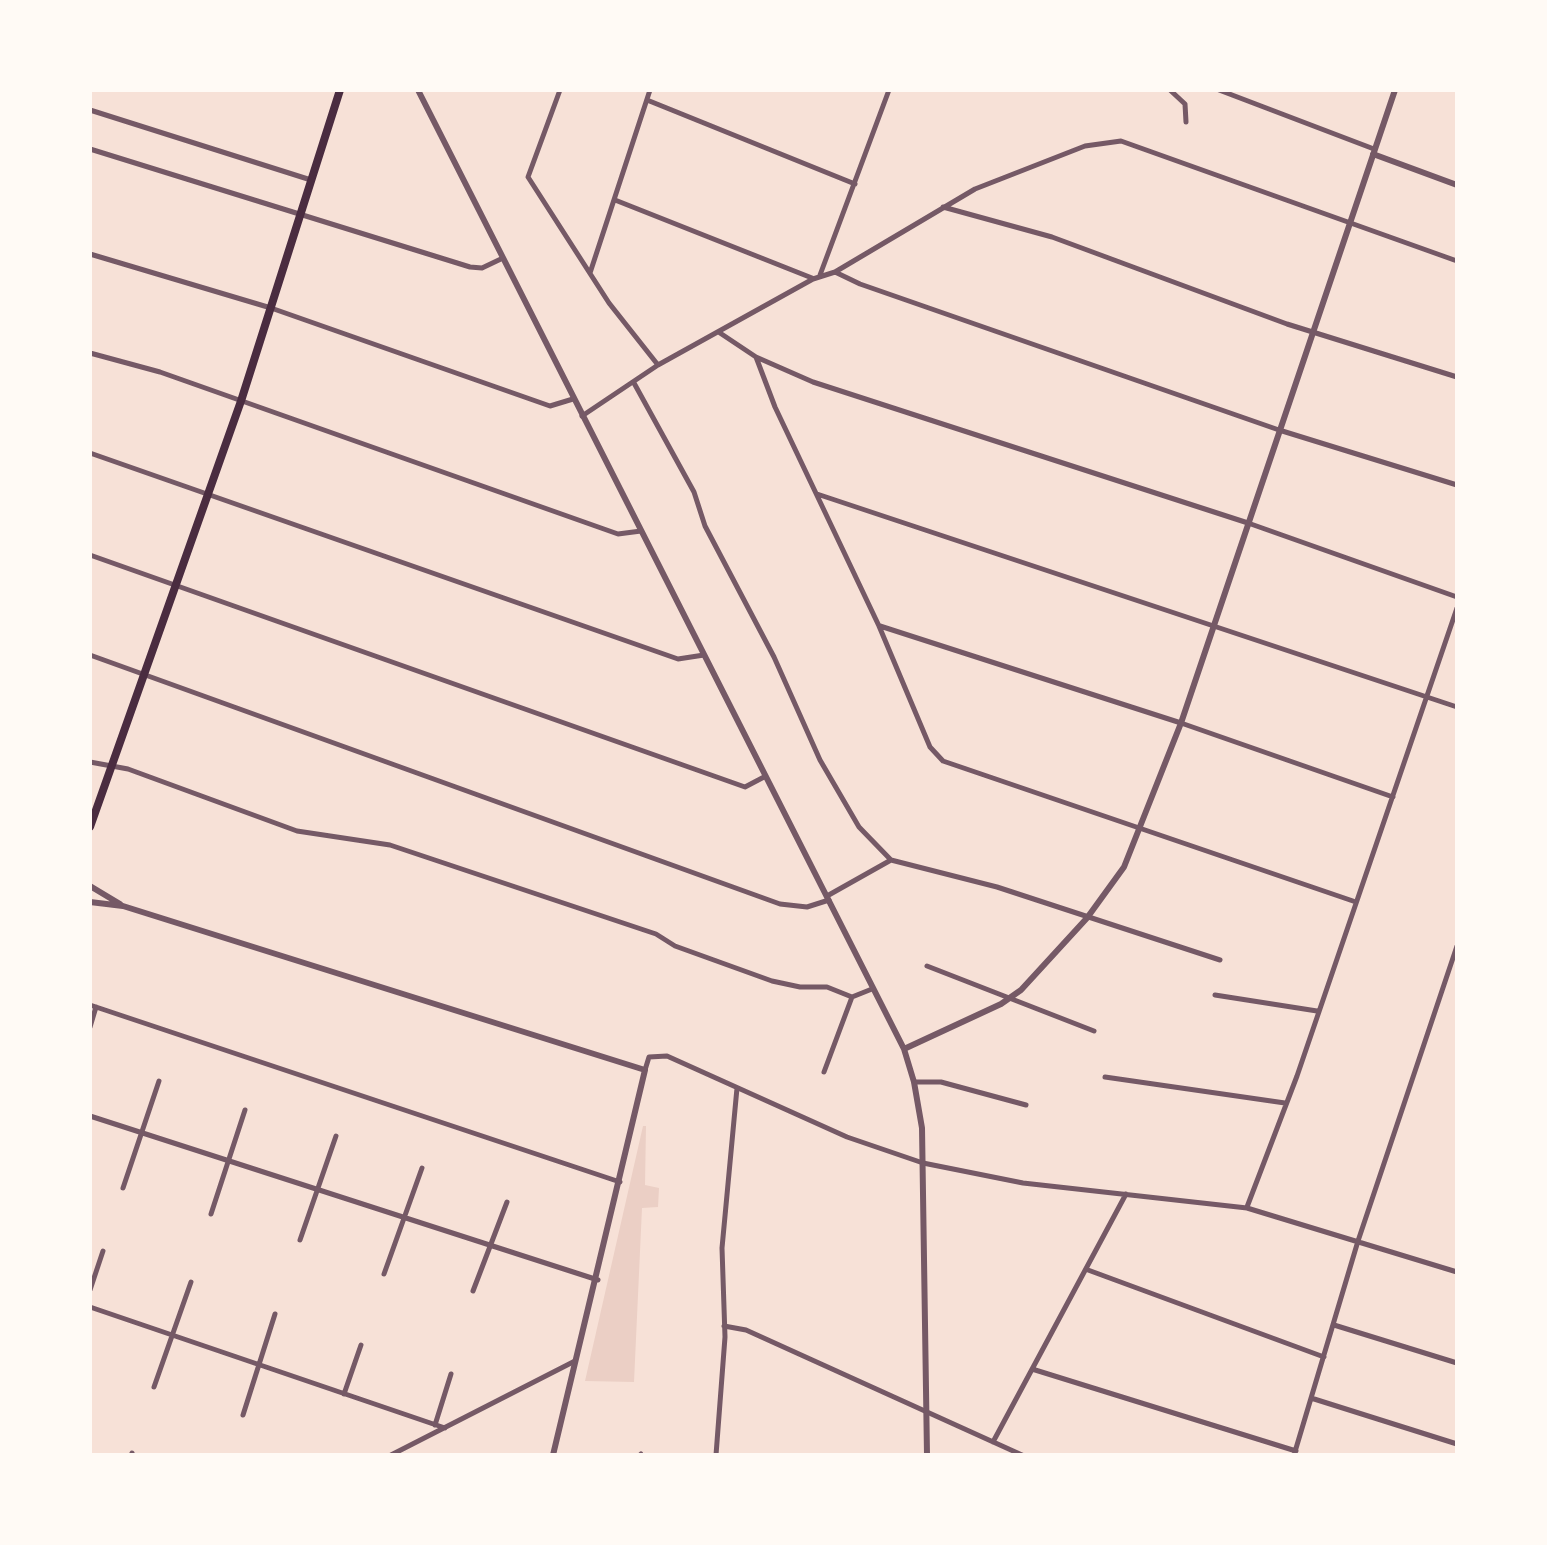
<!DOCTYPE html>
<html>
<head>
<meta charset="utf-8">
<style>
	body { margin:0 }
	#map { position:relative; width:1547px; height:1545px; overflow:hidden; background:#f7e1d7; font-family:"Nunito Sans",sans-serif }
	canvas { display:block }
	.frame { position:absolute; inset:0; border:92px solid #fffaf5; pointer-events:none }
</style>
</head>
<body>
<div id="map">
<canvas width="1547" height="1545"></canvas>
<div class="frame"></div>
</div>
<script>
const g = document.querySelector('canvas').getContext('2d');
g.lineJoin = 'round';
function fill(path, color) { g.fillStyle = color; g.fill(path, 'evenodd'); }
const shape = rows => new Path2D(rows.map(r => 'M' + r).join(''));
function trace(path, color, width, dash) { g.strokeStyle = color; g.lineWidth = width; g.lineCap = dash ? 'butt' : 'round'; g.setLineDash(dash || []); g.stroke(path); }
const green = shape([
	[643,1126,646,1126,645,1185,659,1188,658,1207,642,1208,634,1382,585,1381]
]);
const minor = shape([
	[560,90,528,177,609,303,658,365],
	[1170,90,1185,104,1186,122],
	[1219,90,1374,149],
	[647,100,855,184],
	[90,110,311,180],
	[90,149,470,267,482,268,503,258],
	[615,200,812,278],
	[943,207,1052,237,1287,324,1457,377],
	[90,254,271,308,550,406,573,399],
	[835,272,860,284,1279,430,1457,485],
	[590,273,650,90],
	[820,275,889,90],
	[720,333,756,357,775,407,879,626,930,747,943,761,1353,901],
	[90,353,160,372,618,534,641,531],
	[756,357,813,382,1248,523,1457,597],
	[634,383,694,492,705,526,774,657,820,760,859,827,891,860],
	[582,416,658,365,813,279,835,272,975,189,1085,146,1121,141,1457,261],
	[90,453,678,659,704,655],
	[817,494,1457,707],
	[90,555,745,787,764,777],
	[880,626,1181,723,1393,797],
	[90,655,780,904,807,907,829,900],
	[90,762,128,769,297,831,390,845,656,934,675,946,772,981,800,987,827,987,852,997,872,989],
	[827,896,891,860,997,887,1220,960],
	[927,966,1094,1031],
	[1215,995,1317,1011],
	[90,1005,620,1182],
	[90,1027,96,1007],
	[645,1070,649,1057,667,1056,847,1137,923,1163,1023,1183,1247,1208,1457,1272],
	[824,1072,852,997],
	[1105,1077,1285,1103],
	[914,1082,941,1082,1026,1105],
	[90,1116,598,1280],
	[123,1188,159,1081],
	[1247,1207,1297,1076,1457,608],
	[211,1214,245,1110],
	[300,1240,336,1136],
	[1088,1270,1324,1357],
	[384,1274,422,1168],
	[90,1290,103,1251],
	[473,1291,507,1202],
	[90,1307,445,1428],
	[1334,1325,1457,1363],
	[724,1326,746,1330,1022,1455],
	[1032,1369,1296,1451],
	[154,1387,191,1282],
	[344,1394,361,1345],
	[1311,1398,1457,1444],
	[243,1415,275,1314],
	[435,1425,451,1374],
	[993,1442,1126,1194],
	[131,1455,132,1453],
	[391,1455,575,1361],
	[640,1455,641,1454],
	[716,1455,725,1337,722,1248,737,1088],
	[1294,1455,1358,1241,1457,946]
]);
const tertiary = shape([
	[418,90,904,1049,914,1082,922,1128,927,1455],
	[1373,154,1457,185],
	[90,886,120,904],
	[90,902,123,906,645,1070,553,1455],
	[904,1049,1001,1004,1021,990,1087,918,1124,867,1181,723,1395,90]
]);
const primary = shape([
	[90,827,241,401,340,90]
]);
fill(green, '#ebcfc5');
trace(minor, '#755966', 5);
trace(tertiary, '#755966', 6);
trace(primary, '#4a2c40', 8);
</script>
</body>
</html>
